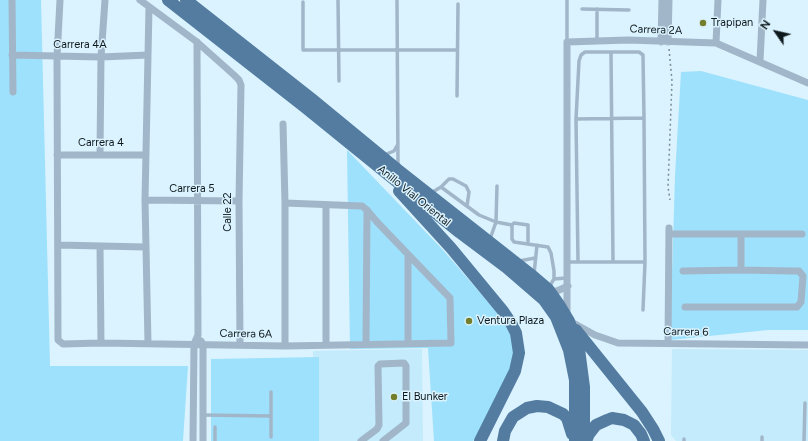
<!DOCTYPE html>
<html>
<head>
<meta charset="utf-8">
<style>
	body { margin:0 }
	#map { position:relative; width:808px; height:441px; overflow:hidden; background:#daf3fe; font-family:Figtree,sans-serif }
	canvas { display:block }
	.north { position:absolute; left:756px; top:12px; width:40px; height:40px; -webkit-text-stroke:3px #daf3fe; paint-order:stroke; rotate:304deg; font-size:11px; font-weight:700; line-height:16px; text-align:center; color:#0e191e }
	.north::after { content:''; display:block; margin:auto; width:14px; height:18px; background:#0e191e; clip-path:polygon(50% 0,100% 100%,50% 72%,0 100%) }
</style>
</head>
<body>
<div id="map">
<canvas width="808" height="441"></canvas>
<div class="north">N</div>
</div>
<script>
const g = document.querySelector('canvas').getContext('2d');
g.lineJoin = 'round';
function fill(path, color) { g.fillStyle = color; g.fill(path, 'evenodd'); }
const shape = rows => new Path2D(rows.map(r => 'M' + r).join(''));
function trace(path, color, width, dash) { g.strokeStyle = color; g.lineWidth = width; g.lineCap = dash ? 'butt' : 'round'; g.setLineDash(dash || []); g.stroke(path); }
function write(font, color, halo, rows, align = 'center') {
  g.font = font + ' Figtree,sans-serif'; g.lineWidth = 3; g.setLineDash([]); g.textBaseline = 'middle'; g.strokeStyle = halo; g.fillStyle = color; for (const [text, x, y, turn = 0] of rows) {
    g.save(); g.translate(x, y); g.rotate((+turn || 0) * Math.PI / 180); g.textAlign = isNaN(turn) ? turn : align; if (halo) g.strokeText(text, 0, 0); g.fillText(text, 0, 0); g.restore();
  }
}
const built = shape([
	[422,349,423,441,314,441,313,351],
	[672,349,808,350,808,441,676,441,671,435]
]);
const green = shape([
	[0,0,41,0,50,366,188,366,183,441,0,441],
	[701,71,808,100,808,330,768,330,670,340,675,176,681,72],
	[347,150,443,250,514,332,515,360,476,438,473,441,434,441,428,348,350,349],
	[319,357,319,441,211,441,211,359]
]);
const path = shape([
	[669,49,672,81,668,187,670,200]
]);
const service = shape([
	[338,0,339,81],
	[567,0,567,42],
	[397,1,398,166],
	[303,2,303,50,457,50],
	[582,9,629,10],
	[597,41,597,9],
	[611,52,613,262],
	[457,96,458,4],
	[576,119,644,118],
	[384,155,394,151,398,144],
	[497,186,496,222,512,225],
	[441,187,449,179,453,179,466,186,469,192,467,206],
	[431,193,441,187,479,215,496,222,490,239],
	[528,244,528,225,514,223,512,225,512,239,514,242,548,247,551,253,554,271,554,279,549,287],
	[519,261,535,258],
	[567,262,645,262],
	[578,262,576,119,579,61,581,55,585,52,639,52,643,55,644,118,645,262,643,310],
	[534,274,537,245],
	[554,279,566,278],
	[203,415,271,416,271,392],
	[271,416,271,437],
	[215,441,215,427],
	[684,441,684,439],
	[762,441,762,437],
	[804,441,805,403]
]);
const minor = shape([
	[12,0,13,92],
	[60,0,57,57,58,340,63,344,101,343,285,346,451,343,450,298,377,222,367,210,362,206,285,203],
	[140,0,197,42,234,75,239,80,241,85,239,201,240,345],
	[661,42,662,0],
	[668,42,669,0],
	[716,43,718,0],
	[12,55,101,57,148,55],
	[760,61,763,0],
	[283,124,285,203,285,346],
	[100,154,101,57,105,0],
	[57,155,145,155],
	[145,200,239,201],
	[326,205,326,345],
	[669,234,802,234],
	[741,235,741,270],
	[58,245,145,247],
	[100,246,101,343],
	[683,271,741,270,793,271,799,271,803,276,801,302,797,307,685,307],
	[549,291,557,291,568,286],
	[567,314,567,42,628,40,716,43,808,83],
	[575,324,595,335,618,343,808,345],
	[201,341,203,344,203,441],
	[148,343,145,200,149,7],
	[408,343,408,255],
	[668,343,669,228],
	[366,344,367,210],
	[193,441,194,344,198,335,197,42],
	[361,441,377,429,379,425,378,366,380,364,404,363,406,366,406,423,383,441]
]);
const trunk = shape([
	[168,0,306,108,459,232,507,268,544,300,556,317,569,350,575,380,575,441],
	[186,0,313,100,398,170,534,277,548,289,560,306,569,321,579,349,584,387,584,441],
	[399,191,451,248,503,311,511,323,516,333,519,353,515,371,480,441],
	[576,330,642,412,653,429,659,441],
	[503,441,505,431,513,417,527,408,537,406,548,407,563,414,567,418,572,434],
	[586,441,589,434,596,425,607,420,612,418,624,420,634,425,641,434,644,441]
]);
const markers = [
	[703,23,4,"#757f2b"],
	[469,321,4,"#757f2b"],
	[394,397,4,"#757f2b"]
];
const poiNames = [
	["Trapipan",711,23],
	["Ventura Plaza",477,321],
	["El Bunker",402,397]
];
const streetNames = [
	["Carrera 2A",656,30,2],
	["Carrera 4A",80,45],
	["Carrera 4",101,143],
	["Carrera 5",192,189],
	["Anillo Vial Oriental",414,196,39],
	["Calle 22",228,212,-90],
	["Carrera 6",686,332,1],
	["Carrera 6A",246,334,1]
];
fill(built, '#c3ebfc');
fill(green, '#9ee1fc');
trace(path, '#7b8d95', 1.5, [2, 3]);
trace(service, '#a2b6c9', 3.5);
trace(minor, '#a2b6c9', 7);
trace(trunk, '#547ca1', 12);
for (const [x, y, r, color] of markers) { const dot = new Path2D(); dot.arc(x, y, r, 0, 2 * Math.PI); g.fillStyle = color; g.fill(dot); trace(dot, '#daf3fe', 1.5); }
write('11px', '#0e191e', '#daf3fe', poiNames, 'left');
write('11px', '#0e191e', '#daf3fe', streetNames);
</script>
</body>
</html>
